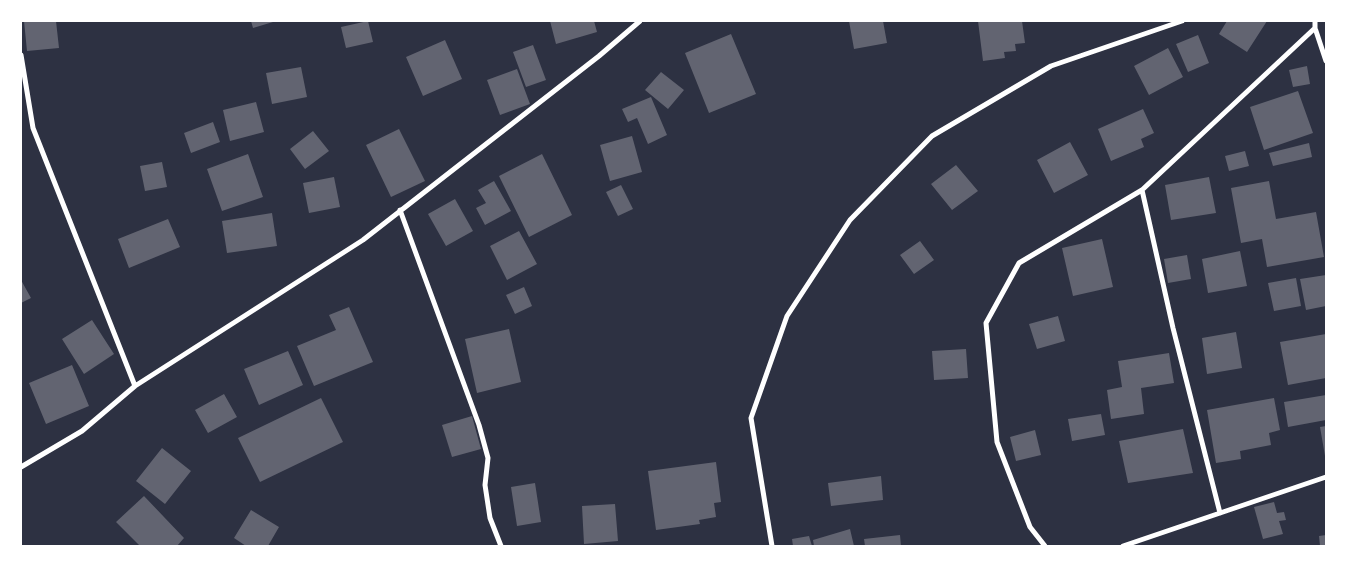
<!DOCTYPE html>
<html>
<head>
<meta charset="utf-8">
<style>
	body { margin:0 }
	#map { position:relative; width:1347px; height:567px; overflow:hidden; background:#2d3142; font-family:Manrope,sans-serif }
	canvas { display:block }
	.frame { position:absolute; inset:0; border:22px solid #fff; pointer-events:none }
</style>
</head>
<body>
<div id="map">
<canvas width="1347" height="567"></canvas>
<div class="frame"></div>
</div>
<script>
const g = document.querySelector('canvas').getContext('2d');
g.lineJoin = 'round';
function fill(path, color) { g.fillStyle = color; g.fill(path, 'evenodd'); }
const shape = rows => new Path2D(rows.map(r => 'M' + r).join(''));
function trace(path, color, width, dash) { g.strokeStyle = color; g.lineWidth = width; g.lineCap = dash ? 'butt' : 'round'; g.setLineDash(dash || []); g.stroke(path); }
const building = shape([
	[24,21,56,21,59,48,27,51],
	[251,21,273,21,273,22,253,28],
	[368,21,373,42,346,48,341,27],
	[550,21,594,21,597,32,556,44],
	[849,21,883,21,887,43,854,49],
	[978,21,1022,21,1025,43,1015,44,1016,51,1004,52,1005,58,983,61],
	[1227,21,1267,21,1247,52,1219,34],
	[731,34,756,94,709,113,685,53],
	[1198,35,1209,63,1188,72,1176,44],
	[445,40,462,79,423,96,406,57],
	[533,45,546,80,526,87,513,52],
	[1168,48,1183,77,1149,95,1134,66],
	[1307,66,1310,84,1293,87,1289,70],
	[301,67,307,97,272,104,266,73],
	[517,69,530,104,500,115,487,80],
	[661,72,684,90,668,109,645,90],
	[1298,91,1313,133,1264,150,1250,107],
	[651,97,667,135,648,144,637,118,628,122,622,109],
	[256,102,264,132,230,141,223,110],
	[1143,109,1154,133,1141,139,1144,147,1111,161,1098,129],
	[213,122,220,142,191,153,184,133],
	[399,129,425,181,391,197,366,145],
	[313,131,329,151,305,169,290,149],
	[632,136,642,172,610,181,600,145],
	[1070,142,1088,175,1054,193,1037,160],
	[1309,143,1312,157,1273,166,1269,153],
	[1245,151,1249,166,1229,171,1225,156],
	[248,154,263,197,222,211,207,169],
	[542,154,572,215,529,237,499,176],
	[162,162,167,187,145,191,140,166],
	[956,165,978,191,952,210,931,184],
	[334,177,340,207,309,213,303,183],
	[1209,177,1216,213,1171,220,1165,185],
	[494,181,511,211,485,225,476,208,486,203,478,190],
	[1269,181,1276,219,1316,212,1324,257,1267,267,1262,239,1241,243,1231,188],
	[621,185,633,209,618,216,606,192],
	[455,199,473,231,446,246,428,214],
	[272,213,277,246,227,253,222,221],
	[168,219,180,247,129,268,118,239],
	[519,231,537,264,507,280,490,246],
	[1102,239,1113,287,1073,296,1062,248],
	[920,241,934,260,914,274,900,255],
	[1240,251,1247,286,1208,293,1202,259],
	[1187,255,1191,279,1168,283,1164,259],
	[1326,275,1326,306,1306,310,1300,279],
	[1296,278,1301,306,1274,311,1268,283],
	[21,280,31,298,21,303],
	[524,287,532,306,515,314,506,295],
	[349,307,373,362,314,386,297,346,336,330,329,315],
	[1058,316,1065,341,1037,349,1029,324],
	[92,320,114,354,84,374,62,339],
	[509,329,521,382,477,393,465,339],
	[1236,332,1242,368,1207,374,1202,338],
	[1326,334,1326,378,1288,385,1280,342],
	[966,349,968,378,934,380,932,351],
	[288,351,303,385,259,405,244,369],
	[1169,353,1174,383,1141,388,1144,414,1111,419,1107,390,1122,387,1118,361],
	[72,365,89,406,46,424,29,383],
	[224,394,237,417,208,433,195,410],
	[1326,395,1326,420,1288,427,1284,402],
	[321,398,343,442,260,482,238,438],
	[1274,398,1280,430,1269,433,1271,445,1240,451,1241,459,1216,463,1207,410],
	[1101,414,1105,435,1072,441,1068,419],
	[472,416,481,449,452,457,442,425],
	[1326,426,1326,456,1325,456,1320,427],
	[1183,429,1193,473,1128,483,1119,441],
	[1035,430,1041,455,1016,461,1010,437],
	[162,448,191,471,165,504,136,481],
	[716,462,721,502,714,503,716,517,699,520,700,524,656,530,648,471],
	[881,476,883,500,831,506,828,483],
	[535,483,541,522,517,526,511,487],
	[144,496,184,538,177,546,140,546,116,522],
	[1274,502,1277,513,1284,512,1286,520,1279,521,1283,534,1263,539,1254,507],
	[615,504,618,541,584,544,582,506],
	[251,510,279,527,268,546,246,546,234,538],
	[850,529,854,546,814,546,813,540],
	[900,535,901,546,865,546,864,539],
	[1326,535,1326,546,1320,546,1319,536],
	[809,536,812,546,793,546,792,539]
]);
const minor = shape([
	[1315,21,1315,28,1326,61],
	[21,55,33,128,135,386,82,431,21,467],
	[1142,190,1173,328,1220,513],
	[400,210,479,425,488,458,485,485,490,518,501,546],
	[135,386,363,240,599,56,640,21],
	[772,546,751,418,787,316,850,220,932,136,1051,66,1182,21],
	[1045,546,1030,527,997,442,986,323,1019,263,1142,190,1315,28],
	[1123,546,1326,477]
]);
fill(building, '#626471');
trace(minor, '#fff', 5);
</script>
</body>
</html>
